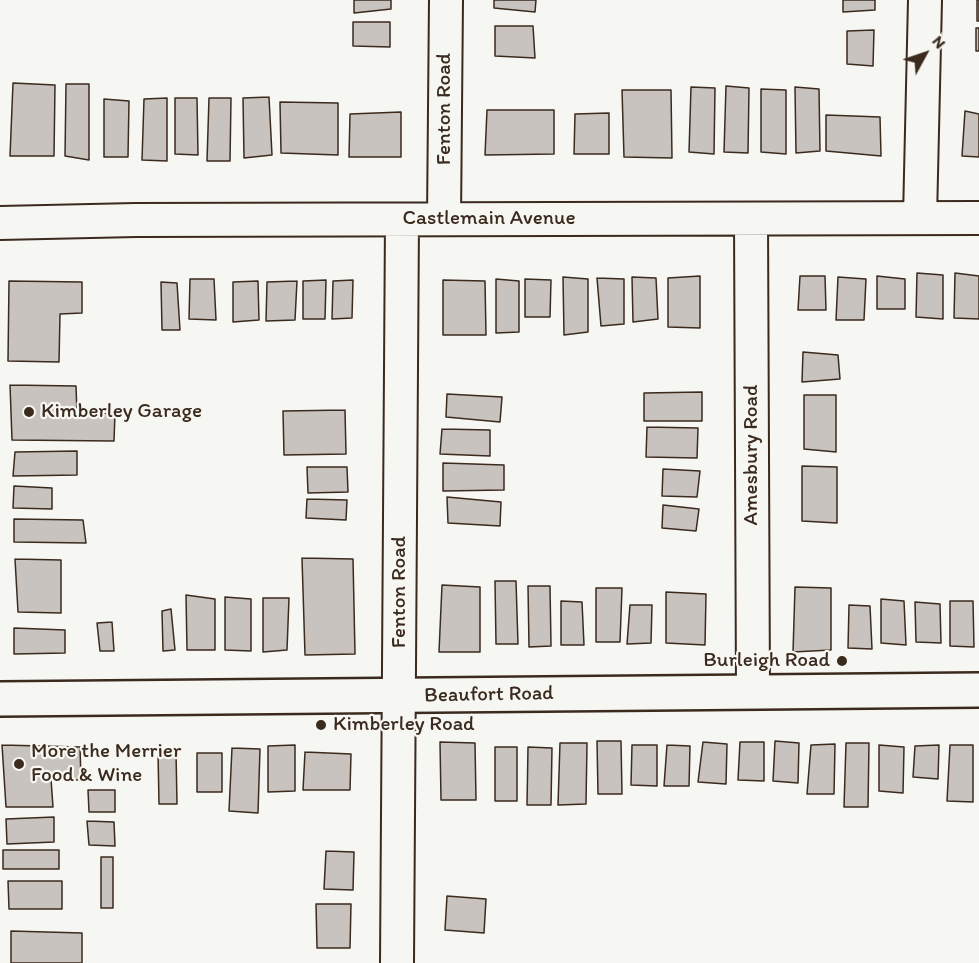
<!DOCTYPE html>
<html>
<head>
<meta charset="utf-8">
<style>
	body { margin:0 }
	#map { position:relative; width:979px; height:963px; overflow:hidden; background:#f6f6f2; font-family:Itim,sans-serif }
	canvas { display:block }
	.north { position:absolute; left:895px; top:24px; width:60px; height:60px; -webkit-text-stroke:4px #f6f6f2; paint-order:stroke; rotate:50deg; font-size:16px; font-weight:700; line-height:24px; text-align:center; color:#3b2a1e }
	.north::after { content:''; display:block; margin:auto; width:21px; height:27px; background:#3b2a1e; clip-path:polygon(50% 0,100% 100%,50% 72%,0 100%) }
</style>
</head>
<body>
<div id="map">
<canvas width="979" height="963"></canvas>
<div class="north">N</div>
</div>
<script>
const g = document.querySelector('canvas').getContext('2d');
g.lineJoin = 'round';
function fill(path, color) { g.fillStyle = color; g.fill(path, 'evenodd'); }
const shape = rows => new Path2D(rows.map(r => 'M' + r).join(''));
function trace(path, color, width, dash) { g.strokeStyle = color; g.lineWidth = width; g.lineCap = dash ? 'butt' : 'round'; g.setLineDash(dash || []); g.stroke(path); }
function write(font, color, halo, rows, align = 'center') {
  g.font = font + ' Itim,sans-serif'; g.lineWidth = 4.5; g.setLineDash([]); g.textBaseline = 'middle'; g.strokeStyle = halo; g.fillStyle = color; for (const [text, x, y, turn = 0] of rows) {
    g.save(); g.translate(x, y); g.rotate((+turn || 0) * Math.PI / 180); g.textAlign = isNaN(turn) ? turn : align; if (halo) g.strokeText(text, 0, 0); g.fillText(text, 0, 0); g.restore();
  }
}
const building = shape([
	[354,0,391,0,391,9,354,13,354,0],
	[494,0,536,0,535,12,494,8,494,0],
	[843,0,875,0,875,10,843,12,843,0],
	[977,0,979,0,979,21,977,21,977,0],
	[353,22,390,22,390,47,353,46,353,22],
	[495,26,533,26,535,58,495,56,495,26],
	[976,28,979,28,979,51,976,51,976,28],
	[874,30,873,66,847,64,847,31,874,30],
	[13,83,55,85,54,156,10,156,13,83],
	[66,84,89,84,89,160,65,156,66,84],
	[726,86,749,88,748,153,724,152,726,86],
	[691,87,715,88,714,154,689,152,691,87],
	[795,87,819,89,820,151,796,153,795,87],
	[761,89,786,90,786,154,761,152,761,89],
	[622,90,671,90,672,158,624,157,622,90],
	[269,97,272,155,244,158,243,98,269,97],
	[167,98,167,161,142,160,144,99,167,98],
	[175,98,197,98,198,155,175,154,175,98],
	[209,98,231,98,230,161,207,161,209,98],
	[104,99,129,101,128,157,104,157,104,99],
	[280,102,338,103,338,155,281,153,280,102],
	[487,110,554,110,554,154,485,155,487,110],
	[965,111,979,114,979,157,962,156,965,111],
	[401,112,401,157,349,157,350,114,401,112],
	[609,113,609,154,574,154,575,114,609,113],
	[826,115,880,117,881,156,826,151,826,115],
	[917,273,943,275,943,319,916,317,917,273],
	[955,273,979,276,979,319,954,318,955,273],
	[700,276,700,328,668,327,668,278,700,276],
	[800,276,825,276,826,310,798,310,800,276],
	[877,276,905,279,905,309,877,309,877,276],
	[563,277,588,279,588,332,564,335,563,277],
	[632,277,656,278,658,319,633,322,632,277],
	[838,277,866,279,864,320,836,320,838,277],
	[597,278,624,279,624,324,601,326,597,278],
	[190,279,214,279,216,320,189,319,190,279],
	[496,279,519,281,519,332,496,333,496,279],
	[525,279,551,280,550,317,525,317,525,279],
	[326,280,325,319,303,319,303,281,326,280],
	[353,280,352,318,332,319,333,281,353,280],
	[443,280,485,281,486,335,443,335,443,280],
	[9,281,82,282,82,313,60,314,59,362,8,361,9,281],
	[258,281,259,320,233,322,233,282,258,281],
	[297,281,295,320,266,321,267,282,297,281],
	[161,282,177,283,180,330,162,330,161,282],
	[803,352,838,355,840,379,802,382,803,352],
	[10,385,76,386,77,414,115,413,114,441,12,440,10,385],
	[702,392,702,421,644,421,644,393,702,392],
	[447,394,502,397,500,422,446,417,447,394],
	[804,395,836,395,836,452,804,449,804,395],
	[345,410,346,454,284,455,283,411,345,410],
	[647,427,698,428,697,458,646,457,647,427],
	[442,429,490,430,490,456,440,454,442,429],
	[77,451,77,475,13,476,15,452,77,451],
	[443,463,504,465,504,490,443,491,443,463],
	[802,466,837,467,837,523,802,521,802,466],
	[307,467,347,467,348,492,308,493,307,467],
	[663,469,700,471,697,497,662,496,663,469],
	[14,486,52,488,52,509,13,508,14,486],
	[447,497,501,502,500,526,448,523,447,497],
	[307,499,347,500,346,520,306,518,307,499],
	[663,505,699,509,696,531,662,528,663,505],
	[14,519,83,520,86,543,14,542,14,519],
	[302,558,353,559,355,654,305,655,302,558],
	[15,559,61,560,61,613,18,612,15,559],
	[495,581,516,581,518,644,496,644,495,581],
	[442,585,480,587,480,652,439,652,442,585],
	[528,586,550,586,551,646,529,647,528,586],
	[795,587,831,588,831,650,793,652,795,587],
	[596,588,622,588,620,642,596,642,596,588],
	[666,592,706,594,705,645,666,643,666,592],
	[186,595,215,599,215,650,187,650,186,595],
	[225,597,251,599,251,651,225,650,225,597],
	[263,598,289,598,287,650,263,652,263,598],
	[881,599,904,601,906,645,881,643,881,599],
	[561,601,582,602,584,645,561,645,561,601],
	[950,601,973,601,974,647,950,646,950,601],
	[915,602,940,604,941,643,916,642,915,602],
	[630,605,652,605,651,643,627,644,630,605],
	[849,605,870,606,872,649,848,648,849,605],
	[171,609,175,650,163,651,162,611,171,609],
	[112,622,114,651,100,651,97,623,112,622],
	[14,628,65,630,65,653,14,654,14,628],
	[597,741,621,741,622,794,598,794,597,741],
	[775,741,799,743,798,783,773,781,775,741],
	[440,742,475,743,476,800,441,800,440,742],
	[703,742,727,744,726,784,698,782,703,742],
	[740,742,764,742,764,781,738,780,740,742],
	[560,743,587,743,586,804,558,805,560,743],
	[846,743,869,743,868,807,844,807,846,743],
	[835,744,834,794,807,794,811,745,835,744],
	[2,745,80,747,81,780,51,779,53,807,6,807,2,745],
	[295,745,295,791,268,792,268,746,295,745],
	[632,745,657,745,657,786,631,785,632,745],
	[667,745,690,746,689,786,664,786,667,745],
	[879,745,904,747,903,793,879,791,879,745],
	[939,745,938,779,913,777,915,746,939,745],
	[950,745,973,745,973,802,947,801,950,745],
	[495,747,517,747,517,801,495,801,495,747],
	[528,747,552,748,551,805,527,805,528,747],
	[232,748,260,749,258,813,229,811,232,748],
	[158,752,176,752,177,804,159,804,158,752],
	[305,752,351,754,350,790,303,790,305,752],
	[197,753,222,753,222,792,197,792,197,753],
	[88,790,115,790,115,812,89,812,88,790],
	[54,817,54,842,7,844,6,819,54,817],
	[87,821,114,822,115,846,89,845,87,821],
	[3,850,59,850,59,869,3,869,3,850],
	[326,851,354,852,353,890,324,889,326,851],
	[101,857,113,857,113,908,101,908,101,857],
	[8,881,62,881,62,909,9,909,8,881],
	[447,896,486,899,484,933,445,930,447,896],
	[316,904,351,904,350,948,317,948,316,904],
	[11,931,82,933,82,963,11,963,11,931]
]);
const street = shape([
	[920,218,925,0],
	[444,219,446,0],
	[751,219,753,692],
	[0,223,136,220,979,218],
	[397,963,402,220]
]);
const secondary = shape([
	[0,699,979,690]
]);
const markers = [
	[29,412,6,"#3b2a1e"],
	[842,661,6,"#3b2a1e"],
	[321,725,6,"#3b2a1e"],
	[19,764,6,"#3b2a1e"]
];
const streetNames = [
	["Fenton Road",445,109,-90],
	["Castlemain Avenue",489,219],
	["Amesbury Road",752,455,-90],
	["Fenton Road",400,592,-90],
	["Beaufort Road",489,695,-1]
];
const poiNames = [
	["Kimberley Garage",41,412],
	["Burleigh Road",830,661,"right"],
	["Kimberley Road",333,725],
	["More the Merrier",31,752],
	["Food & Wine",31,776]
];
fill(building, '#c8c3be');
trace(building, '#3b2a1e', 1.5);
trace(street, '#3b2a1e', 36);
trace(secondary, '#3b2a1e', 38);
trace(street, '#f6f6f2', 32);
trace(secondary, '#f6f6f2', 33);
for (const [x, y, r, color] of markers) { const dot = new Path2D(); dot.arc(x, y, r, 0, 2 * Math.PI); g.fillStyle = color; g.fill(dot); trace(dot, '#f6f6f2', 2); }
write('21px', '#3b2a1e', '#f6f6f2', streetNames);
write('21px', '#3b2a1e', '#f6f6f2', poiNames, 'left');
</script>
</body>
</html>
